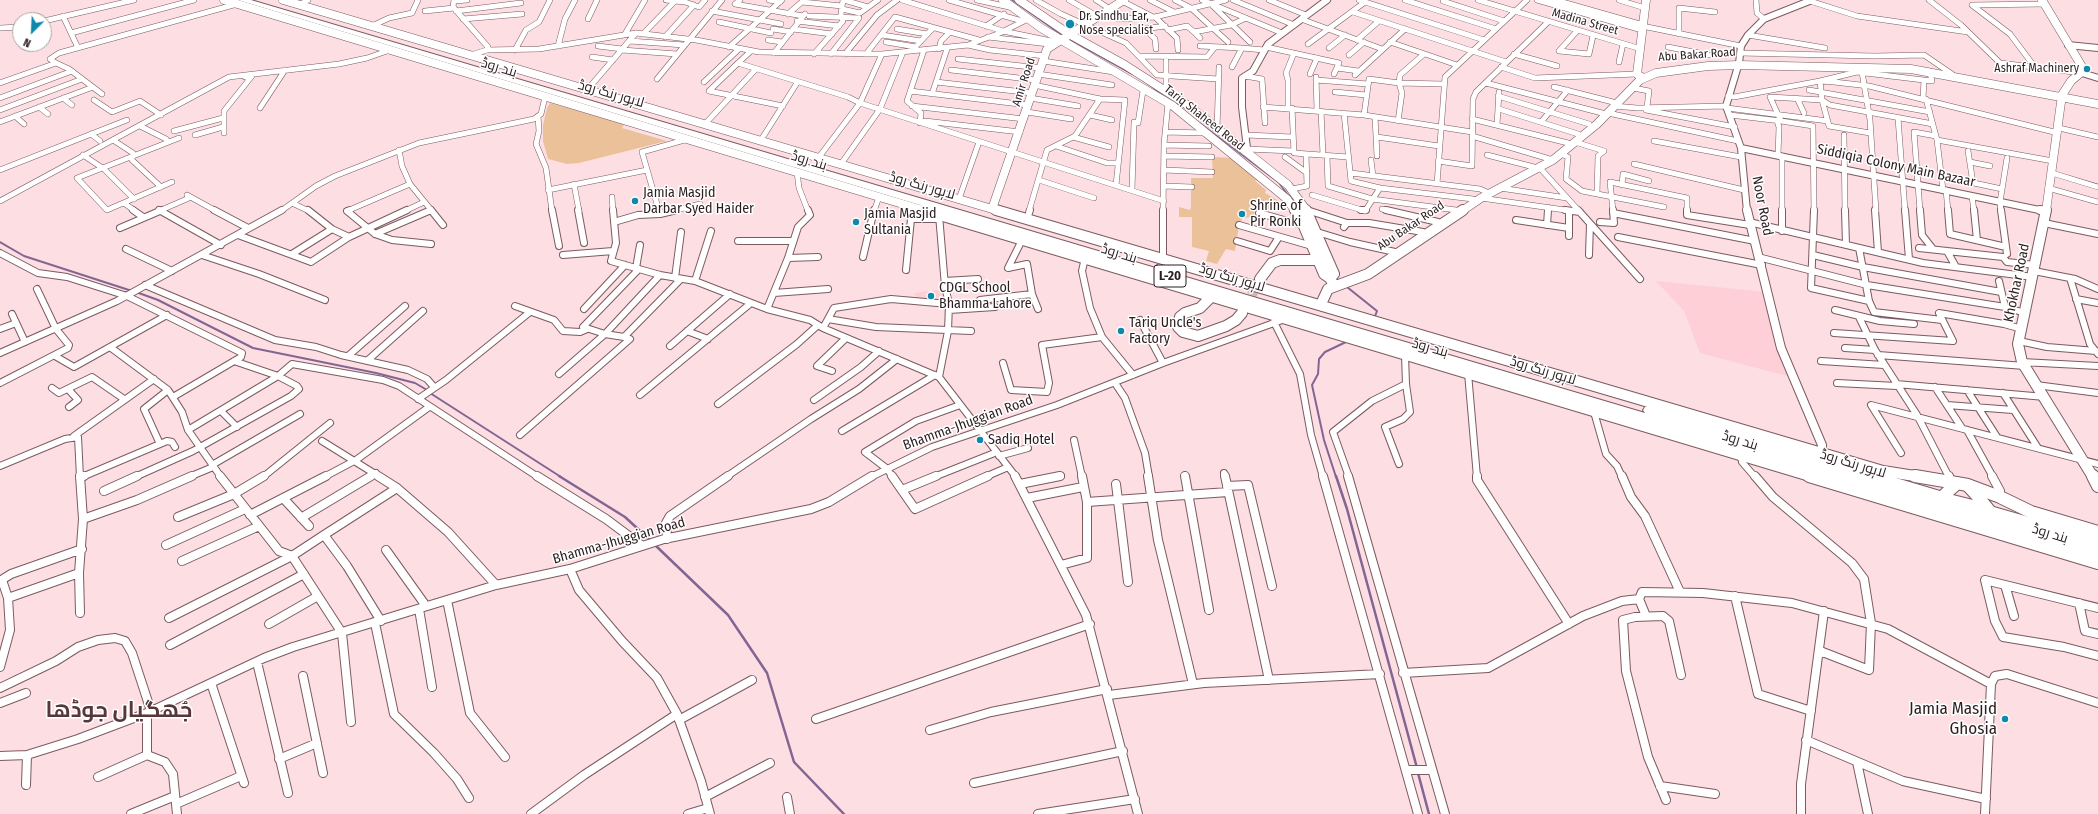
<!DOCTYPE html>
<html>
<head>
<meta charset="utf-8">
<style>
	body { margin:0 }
	#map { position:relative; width:2098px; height:814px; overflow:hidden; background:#fddee3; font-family:"Fira Sans Condensed",sans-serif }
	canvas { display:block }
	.north { position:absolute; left:12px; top:12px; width:40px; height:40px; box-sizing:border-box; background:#fff; border:1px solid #aaa5a6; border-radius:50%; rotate:204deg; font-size:11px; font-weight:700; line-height:16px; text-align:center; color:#2b1d20 }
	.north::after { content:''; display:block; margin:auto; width:14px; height:18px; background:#0e89ac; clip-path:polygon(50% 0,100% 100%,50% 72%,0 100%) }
</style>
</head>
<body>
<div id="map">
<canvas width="2098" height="814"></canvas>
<div class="north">N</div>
</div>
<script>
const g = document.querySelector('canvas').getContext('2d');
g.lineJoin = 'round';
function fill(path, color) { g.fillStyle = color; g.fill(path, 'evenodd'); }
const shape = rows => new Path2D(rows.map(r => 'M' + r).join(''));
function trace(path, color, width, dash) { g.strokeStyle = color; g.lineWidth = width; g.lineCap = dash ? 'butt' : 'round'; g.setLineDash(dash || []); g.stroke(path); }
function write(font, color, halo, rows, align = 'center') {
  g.font = font + ' "Fira Sans Condensed",Cairo,sans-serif'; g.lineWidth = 3; g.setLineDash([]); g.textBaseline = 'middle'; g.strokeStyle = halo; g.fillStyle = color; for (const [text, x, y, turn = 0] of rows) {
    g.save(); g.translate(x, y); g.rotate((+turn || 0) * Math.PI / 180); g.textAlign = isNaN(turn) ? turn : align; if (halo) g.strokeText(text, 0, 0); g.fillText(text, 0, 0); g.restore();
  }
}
const built = shape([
	[1656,281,1766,292,1791,377,1700,353,1684,311],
	[945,289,948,303,916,299,914,293]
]);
const green = shape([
	[550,103,624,124,622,128,667,141,579,163,567,164,548,159,543,141,543,125,547,108],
	[1212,157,1235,158,1261,178,1255,181,1266,190,1265,193,1279,201,1274,210,1258,207,1252,217,1243,218,1239,225,1235,251,1226,249,1217,264,1206,261,1209,251,1192,247,1192,217,1179,217,1179,207,1190,210,1191,207,1191,178,1213,178]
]);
const streamFar2 = shape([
	[1012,0,1063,36],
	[1067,38,1132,74],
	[1147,83,1166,98],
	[1200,123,1279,183,1300,211]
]);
const streamFar1 = shape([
	[1300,210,1302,213],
	[0,242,24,256,132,291],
	[1347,287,1377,311,1374,319],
	[136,292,158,300,253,348,376,373,415,383,427,390],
	[430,393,561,477],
	[1336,477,1324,440,1312,385,1318,374,1319,359,1325,352,1346,342]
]);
const stream = shape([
	[559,476,625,517,650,540],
	[1336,476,1347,509,1417,768],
	[655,545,728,615,767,673,794,762,844,814],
	[1418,773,1429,814]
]);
const secondaryTunnel = shape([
	[1245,308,1260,279]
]);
const minorFar2 = shape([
	[454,0,453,7,488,47,487,50,539,49,636,33,696,40,759,52,882,54,860,103,819,157],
	[666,0,685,2,699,7,705,0],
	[740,0,735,4,803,16],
	[769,0,780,2],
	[844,0,868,7],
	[902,0,1003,31,1056,42],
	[949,0,1022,21],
	[977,0,1014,8],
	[1036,0,1061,14,1126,43,1157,75,1218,79],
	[1069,0,1097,16],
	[1096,0,1110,9],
	[1150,0,1174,12],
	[1175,0,1191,8,1228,42],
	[1202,0,1282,33],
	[1233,0,1294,25],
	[1269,0,1306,15],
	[1359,0,1484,40],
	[1405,0,1496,29],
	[1478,0,1641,49],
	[1537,0,1642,30],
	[1619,0,1645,8],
	[1756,0,1757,13,1764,19],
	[1929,0,1961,25,2000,63,2082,73],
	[454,1,467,0],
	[1122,1,1153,17],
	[1443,1,1504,21],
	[1810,1,1857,16,1968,32],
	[802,2,842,6],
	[299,5,308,0],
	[1213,6,1250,42],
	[842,9,860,13,878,0],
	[425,11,454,8],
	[456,11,521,3],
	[712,11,781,24],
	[1353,12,1506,62],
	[788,14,804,0],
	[1100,15,1120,19,1155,17,1226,0],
	[63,16,78,48],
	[809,16,859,18,831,54],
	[1155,17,1177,38,1178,50],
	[463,19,522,14],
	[588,19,597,0],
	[1301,19,1382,49],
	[44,21,134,0],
	[797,21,839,26],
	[719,22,771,33],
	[372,26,389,18,412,13,418,0],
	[986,26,1004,14],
	[1642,26,1741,46],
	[0,28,20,27],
	[773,29,791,32],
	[793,29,832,34],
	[897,29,927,34],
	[1145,29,1155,39,1156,49],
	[1168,30,1187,26,1194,32],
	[1577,31,1559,51,1589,54,1593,36],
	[71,33,194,0],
	[625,34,645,0],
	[643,34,675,1],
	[1108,34,1165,26],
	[1679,34,1679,8,1715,12],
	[882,35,921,41],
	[1748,35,1825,48],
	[665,37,694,5],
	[988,37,1049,44],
	[1200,38,1194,32,1231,25,1246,18],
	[768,40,782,42],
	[1357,40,1379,21],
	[630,41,684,45],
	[886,42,916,47],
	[1390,42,1457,65],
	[918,44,933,28],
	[1308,44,1365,2],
	[968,45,990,50,1045,56],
	[558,46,565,19,575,0],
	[598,46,622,49],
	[1200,46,1242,48],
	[729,47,782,0],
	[1266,47,1339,63,1334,74],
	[1668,47,1709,55],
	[1329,48,1345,35],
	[939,49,941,41,950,32],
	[515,50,526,30,539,22,550,0],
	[622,50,677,54],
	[751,51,738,63,848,97,860,103,1164,201],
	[774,53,805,14],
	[1740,53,1875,56,1924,55,1952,74],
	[814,54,843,21,841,14,843,0],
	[845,54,877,15,897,0],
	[866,54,895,17,979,40],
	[882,54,968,45,1000,33,1028,19],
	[1514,54,1557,66],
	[471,55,487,50],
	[1349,55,1364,42],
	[1141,56,1207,57,1215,47],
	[592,57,613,60],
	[958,59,1040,68],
	[1043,61,1114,72],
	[1166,61,1166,90],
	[1619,62,1623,44],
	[56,63,69,69,102,94],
	[738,63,709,91,783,106],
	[2034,66,2010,34,1972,5,2044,4],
	[1232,67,1242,48,1264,50],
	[1501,67,1535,78,1637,74],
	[1337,68,1358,71],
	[951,70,1036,80],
	[1862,72,1870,120,1876,211],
	[1038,74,1112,85],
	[1310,74,1317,58],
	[1355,75,1405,29],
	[1245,76,1262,79,1265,123],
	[1316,77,1317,110],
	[657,79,722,0],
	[1316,80,1368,84],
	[704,82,739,49],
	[936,82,1032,93],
	[0,83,56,63,50,59,59,53,237,4],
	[1486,83,1602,113],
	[1034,85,1100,99,1125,100,1116,185],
	[1554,87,1613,102],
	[1633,88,1649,91,1647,107],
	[588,89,636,33],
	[1809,90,1930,112],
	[910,91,1028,105],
	[1335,92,1366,95],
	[932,94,947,49],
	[1498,96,1589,124],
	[1728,96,1734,97,1820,81,1834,82,1869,86,2058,133],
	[0,98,72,71],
	[63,98,72,105],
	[1030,98,1078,106],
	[1797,98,1804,113],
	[1923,98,1924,80],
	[1926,99,1937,140,1943,190],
	[94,100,112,112,140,101,161,115],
	[1822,100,1830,105,1933,124],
	[1822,100,1829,126,1870,133],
	[912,106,1024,119],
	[1614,106,1637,108,1726,106],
	[39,107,48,114],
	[1263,107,1364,115,1472,132],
	[260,108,285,70],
	[1288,108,1288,80,1286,73,1294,53],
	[1292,108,1294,153,1348,157],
	[1727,108,1828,121],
	[1499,109,1578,134],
	[0,110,82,79],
	[1646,110,1735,127],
	[1321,111,1323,155],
	[1027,112,1071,119],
	[1344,113,1351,181,1380,188,1473,199],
	[1608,113,1738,141],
	[1090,115,1112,120],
	[1364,115,1369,79,1399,83,1443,84],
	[1730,115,1781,121,1770,97,1822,100,1820,81,1857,72,1932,81,1930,73],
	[15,116,24,124],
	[538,116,539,131,536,144,546,168,552,211],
	[1375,117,1377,156],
	[1898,118,1905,211],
	[1472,119,1568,143],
	[925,121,1020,132],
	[1398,121,1402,93,1399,83,1400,75,1424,54],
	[1777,121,1779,127,1778,155],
	[1781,121,1813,126,1814,211],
	[0,122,93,87],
	[1541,122,1568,90],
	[920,123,921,113,907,101,924,50],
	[705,124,756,69],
	[1497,125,1499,92],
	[140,126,166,139,168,142],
	[2059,128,2098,137],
	[1217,129,1219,67],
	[174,131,223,118],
	[1165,132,1205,133],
	[224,133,224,111,252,76,245,77],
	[91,134,100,141],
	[195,135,223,127],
	[1246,135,1292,137],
	[1844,135,1845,211],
	[1472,136,1553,160],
	[1073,137,1109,147],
	[1377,137,1439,146],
	[113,140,133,153,132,160,161,187],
	[761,140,797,83],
	[1937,140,2053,161],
	[1654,141,1741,157],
	[1575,142,1604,151,1598,156,1597,194],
	[1164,145,1209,146],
	[1056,146,1107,163,1118,163],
	[1246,149,1293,151],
	[399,150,402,166,410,184,432,211],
	[1968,151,1973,183],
	[1561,154,1568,157,1566,179,1582,191,1664,207],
	[83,155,104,169,134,199],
	[1487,155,1534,167],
	[1164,156,1212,157],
	[1327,156,1328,186,1372,199,1456,210],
	[1782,156,1782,211],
	[1285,157,1307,173],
	[1371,160,1373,176],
	[1438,161,1472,166,1473,99,1476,92,1548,22],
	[1970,162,1990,166],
	[841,164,880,109,903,52],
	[1634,164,1744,190],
	[1540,168,1579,211],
	[0,170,127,120],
	[1164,170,1212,172],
	[797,172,799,188,808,211],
	[1351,173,1480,189,1489,193],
	[2052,173,2098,187],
	[1941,176,2002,189],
	[1039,180,1094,198],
	[172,182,107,210,77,178,179,138],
	[574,184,579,211],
	[1437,184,1445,77,1527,0],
	[1622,185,1623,174,1649,181],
	[1164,186,1192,187],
	[1500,188,1567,198],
	[2048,188,2098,202],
	[1292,189,1307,186,1306,154],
	[548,190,647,170],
	[1132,190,1134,122,1138,123,1143,91,1147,89],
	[1946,190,1948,211],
	[187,195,216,211],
	[1312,195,1365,211],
	[1972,196,1974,211],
	[612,197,613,211],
	[1481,198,1572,211],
	[959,199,979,142],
	[0,201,229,77,339,64,367,58,390,50],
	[124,203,135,211],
	[292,203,309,211],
	[1382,209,1390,211],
	[159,210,161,211],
	[1307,210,1310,211],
	[159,211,189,198],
	[281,211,316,186,335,176,419,143,534,119,541,114,545,97],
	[347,211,410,184],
	[405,211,424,202],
	[429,211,431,210],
	[659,211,642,152,688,139],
	[673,211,700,204],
	[874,211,879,197],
	[1029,211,1047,150,1075,136,1100,99],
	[1163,211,1164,144,1168,103],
	[1365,211,1380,188],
	[1548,211,1548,207],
	[1613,211,1610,182,1687,198,1687,211],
	[1920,211,1914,132,1936,136],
	[2001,211,2000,202,2007,158]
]);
const minorFar1 = shape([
	[133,210,143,217],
	[159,210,221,245],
	[214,210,248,228],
	[308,210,332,229,349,237],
	[350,210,347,211,375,234,392,240,431,244],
	[431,210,443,225],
	[552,210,559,246],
	[578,210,584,243],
	[613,210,616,243,611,261,660,275,695,281,767,309,810,320,823,328,939,377,1016,477],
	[659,210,660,214],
	[1307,210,1347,223],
	[1361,210,1366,210],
	[1386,210,1438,222],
	[1565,210,1580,212],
	[1578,210,1640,279],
	[1687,210,1687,215,1750,225],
	[1782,210,1782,231],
	[1814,210,1811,288,1869,301],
	[1845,210,1846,245],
	[1875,210,1878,252],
	[1905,210,1909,259],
	[1920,210,1922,235,1933,249],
	[1948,210,1950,234,2006,247],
	[1974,210,1977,240],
	[2001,210,2007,254],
	[1569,211,1569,236],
	[1259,213,1302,225],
	[1613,213,1755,241],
	[939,215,945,286,949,304,948,331,939,377],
	[1027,219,1030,210],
	[1516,220,1569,228],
	[614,222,638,215,660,214,677,210],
	[1600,222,1614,223,1613,210],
	[1749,222,1923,263,2033,277],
	[2044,223,2098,234],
	[1239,225,1312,246],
	[1547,225,1548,210],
	[1344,227,1347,223,1369,223,1423,232],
	[120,228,162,210],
	[1317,232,1350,242,1395,252],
	[375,234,431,210],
	[238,235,311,262,349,237,407,210],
	[1618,237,1762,265],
	[1022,240,1008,268,1027,264,1032,294,1038,309],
	[738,241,793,241],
	[1237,241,1270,251,1279,237],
	[1859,248,1869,301,1874,312,1942,320],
	[1919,248,2003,257,2007,262,2035,265],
	[126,249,172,271],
	[1947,251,1956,267],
	[0,253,38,273,67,277,127,296,242,353,241,357,173,397],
	[292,254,332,229],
	[202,255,259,274,325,300],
	[563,255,613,251],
	[1589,255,1590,224],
	[1813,255,1863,267,2001,292],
	[863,257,874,210],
	[1758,257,1867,285,2005,307,2025,313],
	[788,258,818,257],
	[1085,258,1082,271,1090,308,1102,337,1133,375],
	[1163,258,1163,210],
	[636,268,640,245],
	[906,270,911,219,940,219],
	[2034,271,2075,279,2098,289],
	[675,278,681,232],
	[2070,278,2090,344,2098,354],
	[695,281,711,231],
	[945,281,978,279],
	[1999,281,2005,307],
	[145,285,275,340,316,347,341,355,408,370,427,379,434,387],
	[774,293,828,289],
	[2076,299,2098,303],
	[515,306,554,320,563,331,580,332,587,329],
	[980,308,980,300,1032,294],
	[584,309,625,265],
	[767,309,788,258,798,227,810,215,808,210],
	[949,310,995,307],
	[1835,310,1880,321,1914,324],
	[12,314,25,342],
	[1859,317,1875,350,1917,415,1949,477],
	[828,319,834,308,891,299,949,304],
	[1140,320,1163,363],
	[1274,322,1300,374,1311,435,1323,477],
	[823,328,828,319,876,327,971,331],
	[0,329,16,323],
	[687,331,708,339],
	[1834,333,1953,341,1939,313,2004,324,2022,329],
	[605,334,583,327,639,269],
	[624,337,605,334,660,275],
	[2019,341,2047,347,2096,351],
	[670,346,730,294],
	[110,347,168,390,182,412,188,430,221,477],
	[1845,348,1875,350],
	[0,353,117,301,282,210],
	[1878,355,2025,366],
	[55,356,74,367,167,315],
	[348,356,405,306],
	[368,360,423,311],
	[1821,361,1884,365],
	[2022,362,2098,366],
	[1003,363,1011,390,1047,392,1049,383,1042,345,1102,337],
	[832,371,817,366,846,338],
	[1468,373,1477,477],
	[559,374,605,334],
	[0,383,68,348,69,345,56,329,37,289],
	[1115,383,1125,398,1145,453,1149,477],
	[1837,383,1897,386],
	[1896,384,2045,397],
	[2036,385,2098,393],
	[1935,387,1962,428],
	[52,388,59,393,92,377,124,399],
	[68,389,78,400,69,407],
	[1967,390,1997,437],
	[2003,393,2038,448],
	[640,395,751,303],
	[418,399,446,380,530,312],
	[814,400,861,367,879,351],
	[718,404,797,344,818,325],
	[1947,405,2013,410],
	[221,411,237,427],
	[1594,412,1606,454,1617,466,1622,477],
	[188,430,278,376,292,364,383,380,399,386,538,477],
	[1967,430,1993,477],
	[842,431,935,375],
	[520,435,630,339,624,337,680,280],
	[74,436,154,379],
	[1074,440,1082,477],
	[322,441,380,477],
	[160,444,144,409,168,390],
	[1901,453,1871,405,2098,464],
	[999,456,1028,448],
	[1741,456,1742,462,1755,477],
	[1399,464,1385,427,1403,419,1410,412,1406,384],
	[212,465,300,414],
	[0,466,65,439,78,437,80,477],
	[1224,473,1225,477],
	[82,477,167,441,172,442,175,447],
	[135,477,193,451,291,396,299,389,297,386,278,376,234,361],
	[189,477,213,467],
	[263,477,330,423],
	[324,477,356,460,429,407],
	[369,477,376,473],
	[726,477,811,419,859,389,897,359],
	[871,477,932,447,1057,405,1163,363,1285,319],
	[893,477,886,468,865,452,916,421,960,405],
	[934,477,997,452],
	[985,477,1008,467],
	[1055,477,1061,476],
	[1349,477,1333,432,1372,401,1406,384,1405,355]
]);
const minor = shape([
	[220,476,279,551,292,556,342,633,351,722],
	[378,476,397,488,448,532,496,585],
	[537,476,606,519,641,545],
	[892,476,915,509,988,476],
	[1015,476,1086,615,1138,814],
	[1082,476,1087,502,1228,492],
	[1148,476,1158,540,1193,684],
	[1185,476,1209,610],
	[1225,476,1269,680],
	[1323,476,1418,814],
	[1348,476,1445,814],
	[1477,476,1477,480,1569,624],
	[1622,476,1631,497,1645,516,1680,592],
	[1755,476,1773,497,1852,563,1864,579,1871,623,1869,670,1820,651],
	[1949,476,1951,481],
	[1992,476,2000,491,2000,497],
	[80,478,84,476],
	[1020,484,1060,476],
	[1116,484,1128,582],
	[1227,486,1248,485,1272,586],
	[902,490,936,476],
	[104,491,137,476],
	[1027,498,1083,487],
	[284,499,309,526],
	[250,515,326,476],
	[178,517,234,494,264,476],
	[301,518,371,476],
	[83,519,137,500,192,476],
	[324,535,397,488],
	[667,539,666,523,670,516,728,476],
	[166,545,245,509],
	[386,550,426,606],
	[182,561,259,526],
	[1061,565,1087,558,1087,502],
	[570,569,579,590,622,641,657,678,677,714,701,781,710,814],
	[0,581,11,574,82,549],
	[0,582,3,583,8,598,10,630,0,667],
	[2005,585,2014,616],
	[1735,596,1758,694,1811,711],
	[8,598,79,573],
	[1639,599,1646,616],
	[447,600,470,713,505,757],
	[2079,603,2085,631,2098,634],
	[2098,608,1985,580,1995,621,2003,637,2064,647,2098,656],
	[419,609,432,687],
	[80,613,79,573,83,519,80,476],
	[169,618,292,556,324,535,347,566,381,621],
	[375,623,394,714,434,753,457,779,469,798],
	[269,624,318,596],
	[170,645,304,574],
	[257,662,288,793],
	[1403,673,1488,668,1583,616,1622,601,1639,599,1642,592,1703,593,1792,603,1888,629,1991,684,1985,814],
	[303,676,323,773],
	[211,683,244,783],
	[1991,684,1995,676,2007,674,2098,703],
	[0,688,56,661,78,647,98,640,115,638,125,641,132,653,151,711],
	[1109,695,1204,683,1380,674],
	[0,703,26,693],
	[147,713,147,755,165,762,173,774,177,814],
	[816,719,1090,624],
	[679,720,752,680],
	[930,730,991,712,1107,689],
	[1806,740,1903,781,1986,799],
	[0,756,27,755,78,739,147,713,264,658,293,647,496,585,570,569,664,539,811,509,829,502,872,476],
	[279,759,317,743],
	[1857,762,1868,814],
	[1407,770,1432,770],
	[98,777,147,755],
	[974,783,1123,751],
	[26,785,27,755],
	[1660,786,1715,794],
	[705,797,770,763],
	[787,797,790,814],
	[1666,800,1648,757,1626,671,1623,620,1635,617,1663,616,1669,621,1681,675],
	[176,804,241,776],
	[131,814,175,796],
	[531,814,584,775,677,714],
	[688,814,708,808],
	[1038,814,1135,799],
	[1801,814,1801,784,1824,611]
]);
const tertiaryFar1 = shape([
	[2068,45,2098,48],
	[2082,73,2098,78],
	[1741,148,2044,211],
	[1245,149,1247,148,1242,107,1242,78,1253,71,1268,44,1327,0],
	[1747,211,1741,148,1726,106,1739,63,1741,46,1748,35,1764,19,1812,0]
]);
const tertiary = shape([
	[1747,210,1781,348,1822,445,1822,452],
	[2040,210,2045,211]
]);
const secondaryFar2 = shape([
	[224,0,926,211],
	[283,0,999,211],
	[1003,0,1041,28,1173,106,1287,199,1295,211],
	[1019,0,1069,34,1125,65,1189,106,1288,185,1307,211],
	[1550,0,1642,26],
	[2042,0,2084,70,2071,81,2062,95,2046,211],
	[1643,78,1637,74,1646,0],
	[992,209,1047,49,1124,0],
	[1462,211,1481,198,1553,160,1597,124,1640,80,1656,73,1708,66,1739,65,1911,69,2098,104]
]);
const secondaryFar1 = shape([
	[923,210,1813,477],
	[996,210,1883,471,1921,477],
	[1295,210,1301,219,1324,274,1330,278,1334,286],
	[1306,210,1334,274,1330,278],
	[2046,210,2018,344,2022,362,2093,477],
	[1260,279,1272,263,1280,260,1318,260],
	[1212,296,1200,308,1185,313,1180,317,1178,327,1183,332,1198,336,1226,326,1236,320,1242,313],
	[1321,304,1328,289,1368,274,1463,210]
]);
const secondary = shape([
	[1809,476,2098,563],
	[1915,476,1968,485,2000,497,2031,512,2098,532],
	[2093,476,2098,486]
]);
const motorway = shape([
	[238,0,251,0,1645,413,1643,410,1645,407,1650,405,1940,491,1953,478,1958,477,1964,481,1968,480,1973,481,1994,507,2098,537,2098,559,238,0],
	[1962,487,1963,489,1973,500,1953,495,1962,487]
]);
const markers = [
	[1070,24,5,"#0e89ac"],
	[2087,69,4,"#0e89ac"],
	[635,201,4,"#0e89ac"],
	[1242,214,4,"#0e89ac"],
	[856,222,4,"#0e89ac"],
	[931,296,4,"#0e89ac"],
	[1121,331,4,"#0e89ac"],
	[980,440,4,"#0e89ac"],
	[2005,719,4,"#0e89ac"]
];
const farPoinames = [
	["Dr. Sindhu Ear,",1079,17],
	["Nose specialist",1079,31],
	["Ashraf Machinery",2079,69,"right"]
];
const farStreetnames = [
	["Madina Street",1585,22,16],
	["Abu Bakar Road",1697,55,-4],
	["Amir Road",1024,82,-72],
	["Tariq Shaheed Road",1204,118,38],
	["Abu Bakar Road",1411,226,-34]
];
const shields = [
	[1170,276,32]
];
const shieldNames = [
	["L-20",1170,276]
];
const streetNames = [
	["بند روڈ",499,68,17],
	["لاہور رنگ روڈ",611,94,16],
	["بند روڈ",809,161,17],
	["Siddiqia Colony Main Bazaar",1896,166,12],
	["لاہور رنگ روڈ",922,186,16],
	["Noor Road",1762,206,79],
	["بند روڈ",1119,254,17],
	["لاہور رنگ روڈ",1232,278,17],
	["Khokhar Road",2017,283,-78],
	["بند روڈ",1430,348,16],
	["لاہور رنگ روڈ",1543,371,17],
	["Bhamma-Jhuggian Road",968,423,-20],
	["بند روڈ",1740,441,17],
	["لاہور رنگ روڈ",1853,464,17],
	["بند روڈ",2050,534,17],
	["Bhamma-Jhuggian Road",619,541,-16]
];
const poiNames = [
	["Jamia Masjid",643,193],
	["Darbar Syed Haider",643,209],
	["Shrine of",1250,206],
	["Pir Ronki",1250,222],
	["Jamia Masjid",864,214],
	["Sultania",864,230],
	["CDGL School",939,288],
	["Bhamma Lahore",939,304],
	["Tariq Uncle's",1129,323],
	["Factory",1129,339],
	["Sadiq Hotel",988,440]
];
const nearPoinames = [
	["Jamia Masjid",1997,709],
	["Ghosia",1997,729]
];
const nearDistrictnames = [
	["جُھگیاں جوڈھا",119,711]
];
fill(built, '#fecfd7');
fill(green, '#ebc19a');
trace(streamFar2, '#836593', 1.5);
trace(streamFar1, '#836593', 2);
trace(stream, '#836593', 2.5);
trace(secondaryTunnel, '#d3b7bc', 10, [10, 4.5]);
trace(minorFar2, '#7b5b60', 6);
trace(minorFar1, '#7b5b60', 8);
trace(minor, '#7b5b60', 10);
trace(tertiaryFar1, '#7b5b60', 8);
trace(tertiary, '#7b5b60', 10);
trace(secondaryFar2, '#7b5b60', 9);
trace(secondaryFar1, '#7b5b60', 12);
trace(secondary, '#7b5b60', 14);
trace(motorway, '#7b5b60', 2);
trace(minorFar2, '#fff', 5);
trace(minorFar1, '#fff', 6);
trace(minor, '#fff', 8);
trace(tertiaryFar1, '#fff', 6);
trace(tertiary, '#fff', 8);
trace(secondaryFar2, '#fff', 8);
trace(secondaryFar1, '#fff', 10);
trace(secondary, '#fff', 12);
fill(motorway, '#fff');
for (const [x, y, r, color] of markers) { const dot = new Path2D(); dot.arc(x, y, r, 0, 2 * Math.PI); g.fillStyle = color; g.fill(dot); trace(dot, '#fff', 1.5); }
write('12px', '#2b1d20', '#fff', farPoinames, 'left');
write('12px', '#2b1d20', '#fff', farStreetnames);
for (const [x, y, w] of shields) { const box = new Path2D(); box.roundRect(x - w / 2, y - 11, w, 22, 3); g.fillStyle = '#fff'; g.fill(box); trace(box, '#2b1d20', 1); }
write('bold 13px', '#2b1d20', null, shieldNames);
write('14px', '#2b1d20', '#fff', streetNames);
write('14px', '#2b1d20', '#fff', poiNames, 'left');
write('17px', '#2b1d20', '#fff', nearPoinames, 'right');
write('bold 22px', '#55373c', '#fff', nearDistrictnames);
</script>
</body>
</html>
